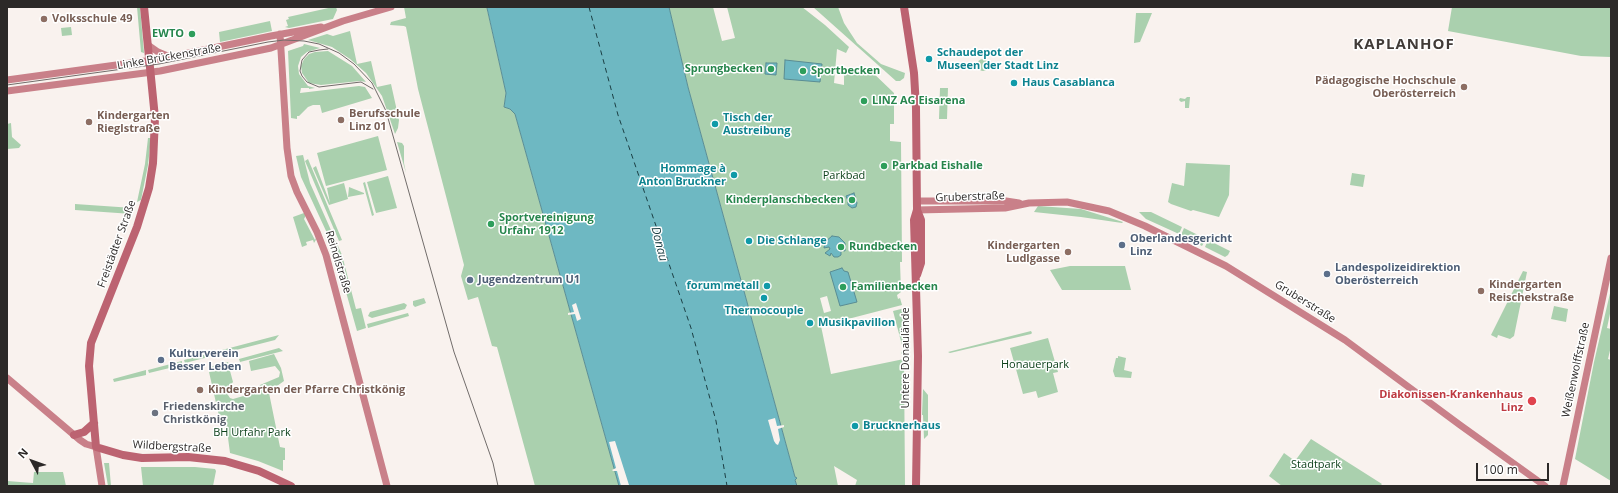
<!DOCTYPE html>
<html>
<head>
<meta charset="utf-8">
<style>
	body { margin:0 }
	#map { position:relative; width:1618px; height:493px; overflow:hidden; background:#f9f2ee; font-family:"Open Sans",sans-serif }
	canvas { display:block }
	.frame { position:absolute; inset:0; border:8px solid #2c2928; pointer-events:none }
	.north { position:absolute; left:12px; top:441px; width:40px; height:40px; -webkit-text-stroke:3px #fff; paint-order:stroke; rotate:311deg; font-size:11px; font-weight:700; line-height:16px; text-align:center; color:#2c2928 }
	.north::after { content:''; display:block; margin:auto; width:14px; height:18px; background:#2c2928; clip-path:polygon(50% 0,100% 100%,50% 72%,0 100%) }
	.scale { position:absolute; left:1476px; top:463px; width:73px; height:18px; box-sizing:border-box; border:2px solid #2c2928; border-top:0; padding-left:5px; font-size:12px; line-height:14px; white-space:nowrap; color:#2c2928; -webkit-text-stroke:3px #fff; paint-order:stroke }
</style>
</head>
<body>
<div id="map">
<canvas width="1618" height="493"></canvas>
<div class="frame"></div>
<div class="north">N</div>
<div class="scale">100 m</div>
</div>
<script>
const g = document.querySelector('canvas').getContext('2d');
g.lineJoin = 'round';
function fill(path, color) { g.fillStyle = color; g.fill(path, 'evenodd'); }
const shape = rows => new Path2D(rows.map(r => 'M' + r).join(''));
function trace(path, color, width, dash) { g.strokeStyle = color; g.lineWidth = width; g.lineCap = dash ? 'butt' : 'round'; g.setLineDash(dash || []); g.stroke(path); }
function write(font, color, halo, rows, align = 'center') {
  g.font = font + ' "Open Sans",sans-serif'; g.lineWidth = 3; g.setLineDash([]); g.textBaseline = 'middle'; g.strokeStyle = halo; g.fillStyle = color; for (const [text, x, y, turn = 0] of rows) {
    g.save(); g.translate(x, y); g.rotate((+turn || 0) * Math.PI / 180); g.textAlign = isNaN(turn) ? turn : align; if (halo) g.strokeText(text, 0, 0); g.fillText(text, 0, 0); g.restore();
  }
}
const green = shape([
	[137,7,140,7,144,53,141,52],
	[333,7,336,7,337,10,333,19,289,28,285,27,288,26,286,20,289,19,288,17],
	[404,7,488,7,487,9,506,93,504,107,510,109,515,114,619,486,535,486,497,347,492,346,478,297,468,300,461,276,464,265,418,89,406,27,404,26,390,25,391,22,406,18],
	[669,7,713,7,722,41,735,38,727,7,802,7,825,25,849,47,846,53,837,49,834,83,844,85,844,70,870,70,894,93,894,124,890,124,890,141,901,142,902,262,900,262,901,292,897,295,898,299,900,298,902,305,821,326,831,374,904,359,905,486,855,486,857,480,834,466,838,486,797,486,795,479,797,479,795,477,688,87],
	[827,296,831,311,824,313,820,298],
	[813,7,838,7,844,23,857,43,881,64,905,73,904,78,900,81,896,81],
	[1452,7,1611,7,1611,57,1581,56,1448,31],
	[1136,13,1152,13,1140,42,1134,43],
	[270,21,272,31,220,42,219,32],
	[71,27,72,35,62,36,61,28],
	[350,31,357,64,371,61,377,87,391,84,399,120,398,128,395,134,382,96,366,73,350,59,332,47,308,40,327,34,333,36],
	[304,44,320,48,307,52,301,57,298,66,299,74,308,86,315,88,309,89,309,88,301,88,300,93,359,86,365,87,372,98,322,113,320,105,313,105,308,107,299,116,297,116,297,119,291,118,288,51,303,46],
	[328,51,352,66,366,82,360,81,321,85,309,83,302,73,301,66,304,59,309,54,315,52],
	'977 65a6 6 0 1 1 12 0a6 6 0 1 1-12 0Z',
	[940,88,948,88,947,119,939,119],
	[1187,97,1190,97,1189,108,1185,108,1185,101,1181,102,1179,100,1180,98,1185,99],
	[11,123,12,137,21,145,19,148,7,149,7,124],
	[378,136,387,170,326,186,317,153],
	[148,138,151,138,148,165,141,200,137,202,145,164],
	[397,142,402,143,404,146,404,163,406,173],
	[303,155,310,183,342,255,356,309,361,308,366,328,357,331,333,246,301,177,296,156],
	[308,159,342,240,339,241,305,161],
	[1186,163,1230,165,1229,195,1219,217,1193,210,1191,211,1171,204,1168,202,1172,183,1184,186],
	[316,166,330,203,327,188,344,183,348,199,329,205,313,168],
	[1352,173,1365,175,1363,187,1350,185],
	[388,176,397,208,376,213,367,182],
	[365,182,374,215,372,216,363,183],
	[349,187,364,193,364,194,348,197],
	[75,204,133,208,132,214,75,210],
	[1038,206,1081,209,1123,222,1122,223,1081,217,1034,212],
	[1139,212,1151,212,1182,227,1179,234,1146,219],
	[304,213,306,215,304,219,315,240,317,236,317,238,314,243,313,240,306,242,307,245,302,247,293,217],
	[1184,228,1206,239,1202,246,1181,235],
	[1208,240,1230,251,1228,255,1225,257,1205,247],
	[1070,266,1125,266,1131,290,1062,290,1050,270],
	[1523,271,1527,272,1514,336,1510,339,1498,335,1497,338,1491,335],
	[1611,289,1611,309,1607,328,1611,329,1611,346,1608,359,1611,360,1611,481,1575,459,1594,362],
	[424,298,426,303,415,307,413,305,413,301],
	[404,303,407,305,405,309,372,318,368,316,370,312],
	[1554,306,1568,309,1566,322,1551,319],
	[905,308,904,356,903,356,901,353,903,349,893,311],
	[408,313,409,316,368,328,367,324],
	[1031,331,1032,333,1031,334,950,353,948,352],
	[279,335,275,340,185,363,184,360],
	[1048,338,1058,372,1053,373,1058,392,1038,398,1036,391,1023,394,1010,348],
	[279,348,283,351,240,362,239,359],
	[274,354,281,368,284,381,277,386,268,388,280,447,285,448,285,460,283,460,283,471,258,461,230,453,225,415,219,416,209,372,229,367,233,382,228,388,226,392,230,398,233,399,247,395,253,390,256,391,260,385,279,377,280,372,275,366,251,371,249,361],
	[1118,356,1126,358,1124,370,1132,372,1131,378,1115,377,1113,371,1116,358,1118,358],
	[182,361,182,365,149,373,148,370],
	[228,362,229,365,210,370,209,367],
	[146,370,146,375,114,382,113,379],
	[923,389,928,395,928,435,924,439,923,415,922,415],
	[1311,439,1382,484,1380,486,1282,486,1269,476,1284,453,1295,461],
	[104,463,109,463,111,486,108,486],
	[141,467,195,467,215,469,216,471,213,486,143,486],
	[34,472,63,472,66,486,7,486,7,481,33,483]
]);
const water = shape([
	[488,7,669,7,688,87,795,477,797,478,795,480,797,486,619,486,515,114,510,109,504,107,506,93,487,8,488,7],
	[785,60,822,64,820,82,784,79,785,60],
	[766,63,777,63,776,75,765,74,766,63],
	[854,193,857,203,856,207,852,208,848,205,848,201,846,196,854,193],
	[832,236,839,237,845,243,845,251,841,250,841,255,838,257,834,257,831,253,830,256,825,253,830,249,829,247,824,248,825,242,832,236],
	[842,268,844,271,848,272,857,302,840,306,830,272,842,268]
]);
const pier = shape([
	[576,303,581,319,577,321,575,314,568,315,568,313,574,312,572,305],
	[775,418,777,426,784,425,784,427,778,429,780,440,778,445,776,444,774,441,768,420],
	[615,441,629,485,629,486,621,486,617,471,613,471,612,470,616,468,609,442]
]);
const ferry = shape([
	[589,7,618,115,691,328,716,421,727,486]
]);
const secondary = shape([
	[280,34,287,148,291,176,297,192,317,232,326,255,387,486],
	[148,45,158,52,170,57],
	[7,80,160,59,271,36,321,27],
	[7,91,160,71,271,48,343,21,391,7],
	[917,201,1006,201,1019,203],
	[917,210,1005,208,1029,203,1067,202,1109,211,1145,226,1226,266,1345,340,1460,425,1545,486],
	[7,378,80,440,86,444,96,447,102,486],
	[1563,486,1611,258]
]);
const primary = shape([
	[144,7,155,118,153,163,149,188,137,227,91,343,89,366,96,447,123,455,142,458,188,457,225,461,259,471,291,486],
	[904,7,914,73,916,108,917,210,914,220,918,356,916,486],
	[917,210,921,220,921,263,917,275],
	[74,435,84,432,94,423]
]);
const tram = shape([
	[328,49,319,50,309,52,302,60,300,71,302,76,307,82,319,87,361,82,373,89],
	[7,85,159,64,268,42,284,40,304,41,319,44,339,53,354,64,372,83,386,111,454,352,493,463,498,486]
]);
const markers = [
	[44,19,4,"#8d6e63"],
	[192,34,4,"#2e9e5b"],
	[929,59,4,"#0f9aa8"],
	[771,69,4,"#2e9e5b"],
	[803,71,4,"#2e9e5b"],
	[1014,83,4,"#0f9aa8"],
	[1464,87,4,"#8d6e63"],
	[864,101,4,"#2e9e5b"],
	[341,120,4,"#8d6e63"],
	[89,122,4,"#8d6e63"],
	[715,124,4,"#0f9aa8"],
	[884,166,4,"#2e9e5b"],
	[734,175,4,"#0f9aa8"],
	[852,200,4,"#2e9e5b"],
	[491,224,4,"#2e9e5b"],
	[749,241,4,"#0f9aa8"],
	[1122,245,4,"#5c6f8a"],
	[841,247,4,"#2e9e5b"],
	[1068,252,4,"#8d6e63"],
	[1327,274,4,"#5c6f8a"],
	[470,280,4,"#5c6f8a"],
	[767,286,4,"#0f9aa8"],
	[843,287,4,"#2e9e5b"],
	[1481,291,4,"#8d6e63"],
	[764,298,4,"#0f9aa8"],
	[810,323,4,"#0f9aa8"],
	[161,360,4,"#5c6f8a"],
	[200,390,4,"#8d6e63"],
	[1532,401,5,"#e0444e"],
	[155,413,4,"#6b7280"],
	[855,426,4,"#0f9aa8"]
];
const educationNames = [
	["Volksschule 49",52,19],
	["Pädagogische Hochschule",1456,81,"right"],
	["Oberösterreich",1456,94,"right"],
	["Berufsschule",349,114],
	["Linz 01",349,127],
	["Kindergarten",97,116],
	["Rieglstraße",97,129],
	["Kindergarten",1060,246,"right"],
	["Ludlgasse",1060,259,"right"],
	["Kindergarten",1489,285],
	["Reischekstraße",1489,298],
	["Kindergarten der Pfarre Christkönig",208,390]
];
const leisureNames = [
	["EWTO",184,34,"right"],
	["Sprungbecken",763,69,"right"],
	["Sportbecken",811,71],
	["LINZ AG Eisarena",872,101],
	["Parkbad Eishalle",892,166],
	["Kinderplanschbecken",844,200,"right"],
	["Sportvereinigung",499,218],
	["Urfahr 1912",499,231],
	["Rundbecken",849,247],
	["Familienbecken",851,287]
];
const cultureNames = [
	["Schaudepot der",937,53],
	["Museen der Stadt Linz",937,66],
	["Haus Casablanca",1022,83],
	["Tisch der",723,118],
	["Austreibung",723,131],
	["Hommage à",726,169,"right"],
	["Anton Bruckner",726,182,"right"],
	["Die Schlange",757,241],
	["forum metall",759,286,"right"],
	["Thermocouple",764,311,"center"],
	["Musikpavillon",818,323],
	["Brucknerhaus",863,426]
];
const streetNames = [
	["Linke Brückenstraße",169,57,-10],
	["Gruberstraße",970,197,-2],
	["Freistädter Straße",117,244,-70],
	["Reindlstraße",338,262,73],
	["Gruberstraße",1305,302,32],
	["Untere Donaulände",906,358,-90],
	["Weißenwolffstraße",1576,370,-78],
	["Wildbergstraße",172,447,3]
];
const parkNames = [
	["Parkbad",844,176],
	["Honauerpark",1035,365],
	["BH Urfahr Park",252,433],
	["Stadtpark",1316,465]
];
const serviceNames = [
	["Oberlandesgericht",1130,239],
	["Linz",1130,252],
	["Landespolizeidirektion",1335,268],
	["Oberösterreich",1335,281],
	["Jugendzentrum U1",478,280],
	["Kulturverein",169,354],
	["Besser Leben",169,367]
];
const healthNames = [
	["Diakonissen-Krankenhaus",1523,395],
	["Linz",1523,408]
];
const worshipNames = [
	["Friedenskirche",163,407],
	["Christkönig",163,420]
];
const waterNames = [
	["Donau",659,244,76]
];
const districtNames = [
	["KAPLANHOF",1404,45]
];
fill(green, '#aad0ae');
fill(water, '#6eb8c2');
trace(water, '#5a8d94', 1);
fill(pier, '#f9f2ee');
trace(ferry, '#1b3f44', 1, [5, 4]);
trace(secondary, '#c98089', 7);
trace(primary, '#bc6371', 8);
trace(tram, '#716c6a', 1);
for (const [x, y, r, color] of markers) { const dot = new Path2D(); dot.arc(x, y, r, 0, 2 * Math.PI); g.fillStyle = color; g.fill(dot); trace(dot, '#fff', 1.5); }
write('bold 11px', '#785e54', '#fff', educationNames, 'left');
write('bold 11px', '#27864d', '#fff', leisureNames, 'left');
write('bold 11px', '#0d838f', '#fff', cultureNames, 'left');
write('11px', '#2c2928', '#fff', streetNames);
write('11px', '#0d411b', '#fff', parkNames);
write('bold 11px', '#4e5e75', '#fff', serviceNames, 'left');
write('bold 11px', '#be3a42', '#fff', healthNames, 'right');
write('bold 11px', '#5b616d', '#fff', worshipNames, 'left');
write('italic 12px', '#1b3f44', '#fff', waterNames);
g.letterSpacing = '1px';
write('bold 15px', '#413b38', '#fff', districtNames);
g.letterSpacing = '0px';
</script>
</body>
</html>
